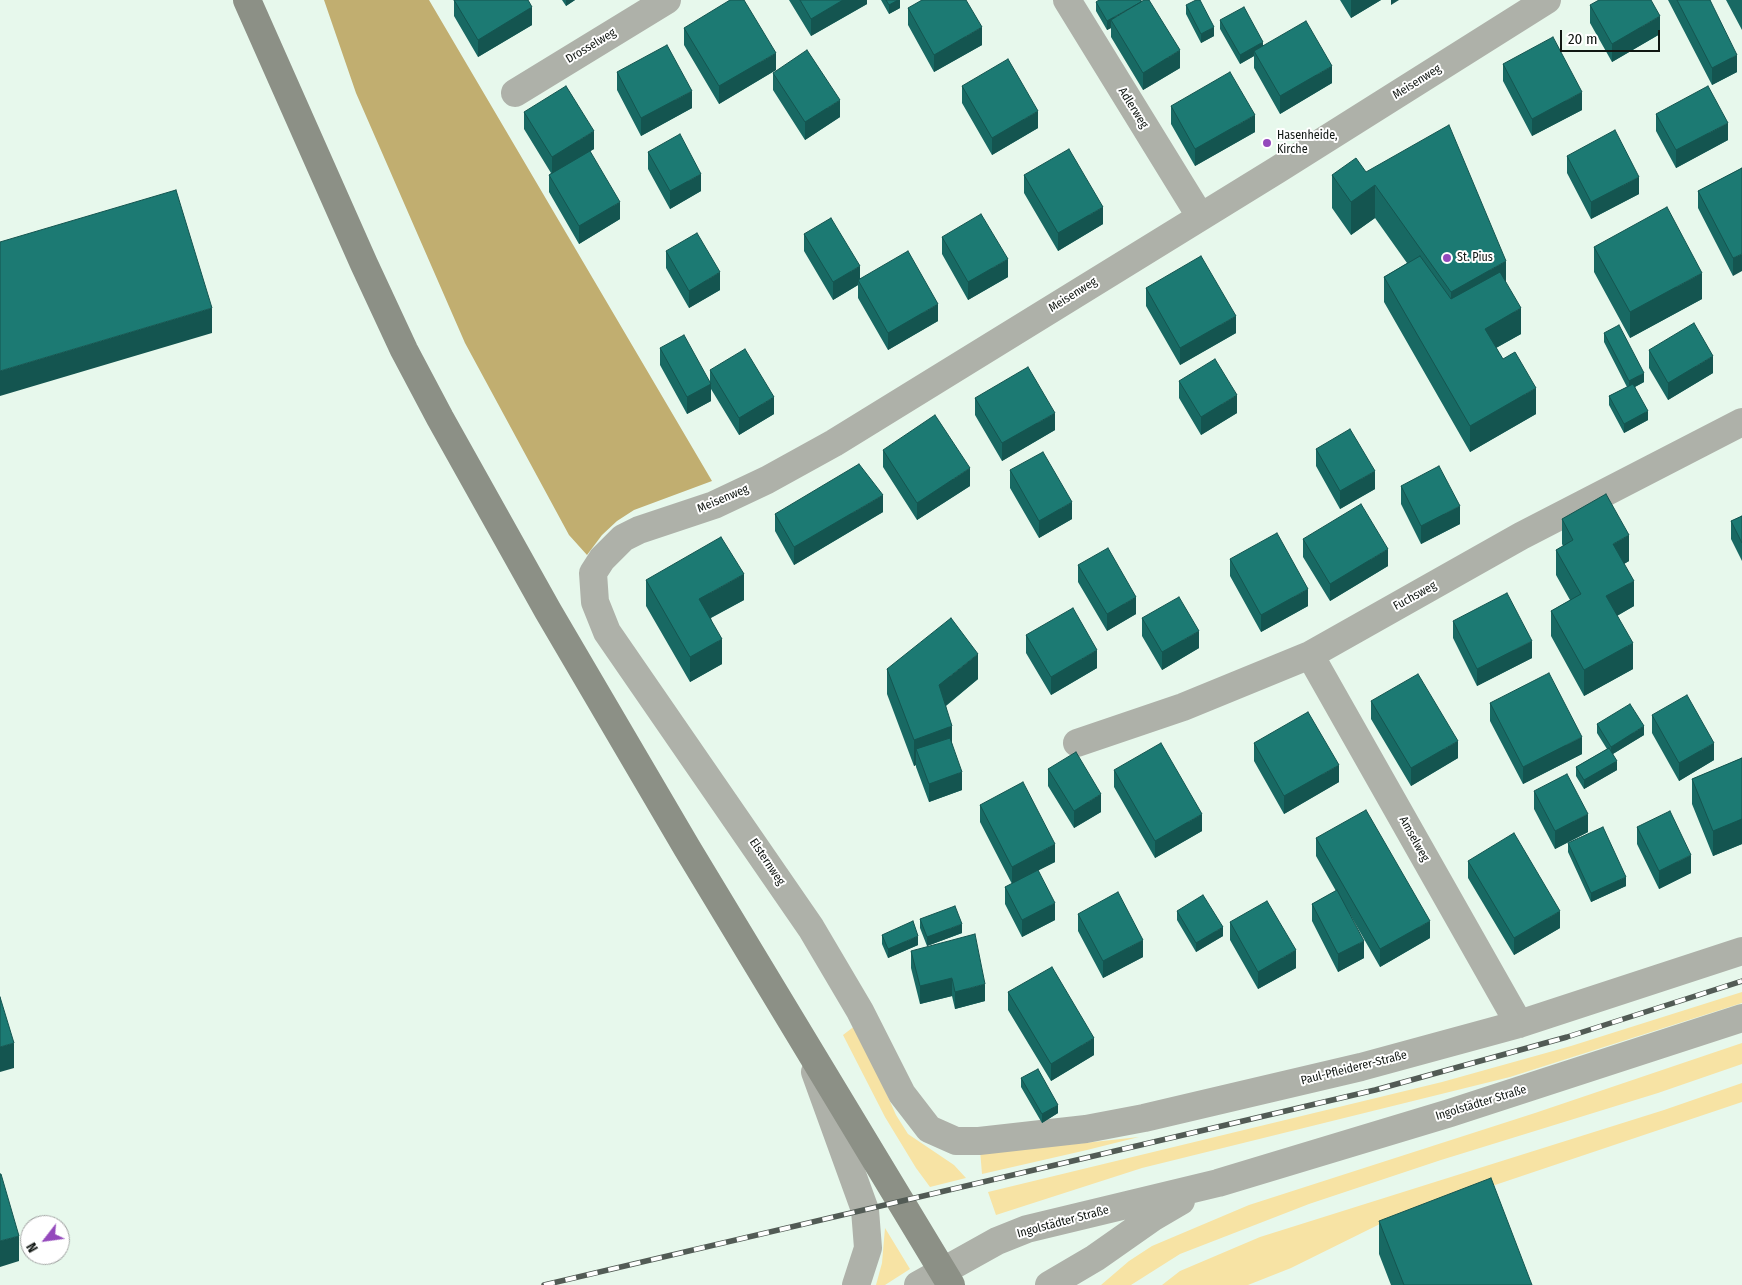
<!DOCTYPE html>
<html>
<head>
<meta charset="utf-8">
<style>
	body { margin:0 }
	#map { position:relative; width:1742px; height:1285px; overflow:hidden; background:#e7f8ec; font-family:"Fira Sans Condensed",sans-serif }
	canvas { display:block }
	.north { position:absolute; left:20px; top:1215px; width:50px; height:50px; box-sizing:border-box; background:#fff; border:1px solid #a0a2a1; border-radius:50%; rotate:240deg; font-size:14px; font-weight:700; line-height:20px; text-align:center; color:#111713 }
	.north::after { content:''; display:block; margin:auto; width:18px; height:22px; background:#9449bc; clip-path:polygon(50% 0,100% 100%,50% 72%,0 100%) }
	.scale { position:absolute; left:1560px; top:30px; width:100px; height:22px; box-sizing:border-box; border:2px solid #111713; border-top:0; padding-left:6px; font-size:15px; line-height:18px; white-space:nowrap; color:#111713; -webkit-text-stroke:4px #fff; paint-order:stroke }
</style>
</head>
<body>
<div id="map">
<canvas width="1742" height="1285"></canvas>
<div class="north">N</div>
<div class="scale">20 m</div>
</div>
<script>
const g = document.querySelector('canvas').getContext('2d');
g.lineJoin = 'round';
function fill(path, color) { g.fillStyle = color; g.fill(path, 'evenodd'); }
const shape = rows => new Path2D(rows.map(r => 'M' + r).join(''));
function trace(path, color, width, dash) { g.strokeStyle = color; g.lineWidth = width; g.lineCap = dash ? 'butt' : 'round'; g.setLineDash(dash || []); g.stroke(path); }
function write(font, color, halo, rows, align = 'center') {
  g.font = font + ' "Fira Sans Condensed",sans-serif'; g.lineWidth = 4; g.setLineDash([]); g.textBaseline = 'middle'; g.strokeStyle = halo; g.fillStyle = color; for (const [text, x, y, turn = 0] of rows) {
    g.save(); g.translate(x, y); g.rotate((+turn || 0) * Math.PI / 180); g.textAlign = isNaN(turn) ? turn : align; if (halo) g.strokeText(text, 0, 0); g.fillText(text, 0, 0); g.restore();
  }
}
const green = shape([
	[1742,992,1742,1003,1510,1077,1142,1168,996,1215,988,1192,1442,1082,1571,1046],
	[856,1025,896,1115,908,1134,954,1165,966,1178,930,1187,916,1168,885,1117,843,1035],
	[1742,1043,1742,1064,1658,1093,1441,1160,1309,1204,1180,1254,1131,1285,1101,1285,1129,1261,1152,1246,1249,1205,1535,1113],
	[1742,1083,1742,1102,1382,1223,1291,1268,1248,1285,1162,1285,1180,1271,1260,1237,1664,1110],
	[1139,1137,1087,1150,982,1174,980,1150,1075,1144],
	[885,1228,910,1269,885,1285,876,1285,882,1263]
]);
const forest = shape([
	[324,0,429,0,712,481,634,510,617,521,602,535,587,555,569,535,465,343,356,93]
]);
const minor = shape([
	[1067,0,1200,216],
	[1547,0,1277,170,834,443,767,480,714,505,639,530,623,538,602,559,593,573,595,602,607,632,811,928,860,1011,902,1094,929,1129,956,1141,979,1141,1086,1129,1144,1118,1361,1067,1519,1024,1742,951],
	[515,93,667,0],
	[1310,655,1519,1024],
	[1077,743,1183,707,1310,655,1521,536,1742,422]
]);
const tertiary = shape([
	[815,1072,865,1210,868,1248,856,1285],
	[918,1285,997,1241,1027,1229,1218,1183,1450,1113,1742,1018],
	[1049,1285,1095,1258,1152,1218,1181,1201]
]);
const secondary = shape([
	[247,0,364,264,404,350,440,418,548,611,687,848,951,1285]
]);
const rail = shape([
	[544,1285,1375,1090,1567,1037,1742,981]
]);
const wall = shape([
	[454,0,528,0,532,25,478,57,454,16],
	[562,0,575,0,566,6],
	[789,0,867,0,867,4,811,36],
	[881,0,900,0,900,8,889,14],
	[1340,0,1381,0,1351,18],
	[1668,0,1710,0,1737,72,1712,85],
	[1726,0,1742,0,1742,30],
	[1096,2,1180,68,1143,90,1111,37,1111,28,1107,30,1096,11],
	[1186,5,1214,36,1201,43,1186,14],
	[1590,5,1660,34,1612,62,1590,23],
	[908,8,982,45,934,72,908,25],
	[1220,20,1263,45,1332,83,1280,114,1254,68,1254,56,1240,64,1220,29],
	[684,28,776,70,719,104,684,45],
	[1503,64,1582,110,1532,136,1503,81],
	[617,72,692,108,641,136,617,90],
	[773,73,840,117,805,140,773,90],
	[962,86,1038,128,992,155,962,103],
	[1171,106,1255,132,1195,166,1171,124],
	[524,112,594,149,590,151,620,219,579,244,549,192,549,175,551,173,524,129],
	[1656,114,1728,140,1676,168,1656,131],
	[648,152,701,191,670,209,648,169],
	[1567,156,1639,194,1591,219,1567,173],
	[1742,168,1733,276,1698,208,1698,191],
	[1366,172,1506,282,1521,334,1496,348,1536,414,1470,452,1384,302,1384,277,1407,263,1375,218,1351,235,1332,208,1332,175],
	[1024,175,1103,224,1058,251,1024,193],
	[804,234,860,279,938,321,888,350,858,298,858,285,833,300,804,251],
	[942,237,1008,277,968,300,942,254],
	[1594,247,1702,299,1630,338,1594,272],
	[666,251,720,290,689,308,666,268],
	[1146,288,1236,333,1180,365,1146,306],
	[1604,333,1644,382,1635,387,1648,420,1624,433,1609,405,1609,396,1627,387,1604,342],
	[660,348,710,382,710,370,774,414,739,435,711,389,711,401,687,414,660,365],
	[1649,350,1713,373,1668,400,1649,368],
	[1179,381,1237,413,1201,435,1179,398],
	[975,398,1055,430,1002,461,975,415],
	[1316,449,1375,489,1340,509,1316,466],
	[883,450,970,486,917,520,883,467],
	[1010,470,1072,519,1039,538,1010,488],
	[1401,486,1460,524,1421,544,1401,504],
	[883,512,794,565,775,531,775,514],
	[1742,516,1742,561,1731,539,1731,521],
	[1562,519,1629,561,1624,564,1634,606,1617,616,1633,669,1584,696,1551,636,1551,611,1570,600,1556,575,1556,550,1563,546,1562,544],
	[1303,539,1388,566,1330,601,1303,557],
	[1230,559,1308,606,1261,632,1230,576],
	[1078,565,1136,614,1107,631,1078,582],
	[646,580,744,600,711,618,722,664,690,682,646,606],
	[1142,618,1199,648,1162,670,1142,636],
	[1453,621,1532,658,1477,686,1453,638],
	[1026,635,1097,668,1051,695,1026,653],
	[887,669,978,679,946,706,952,743,962,790,929,802,916,767,916,765,914,766,887,694],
	[1371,701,1458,758,1411,786,1371,719],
	[1490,703,1582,754,1523,784,1490,721],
	[1652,715,1714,760,1679,781,1652,733],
	[1597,724,1644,735,1613,754,1617,770,1584,789,1576,776,1576,767,1607,749,1597,733],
	[1254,743,1339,782,1284,814,1254,761],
	[1742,758,1742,844,1713,856,1692,804,1692,779],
	[1048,769,1101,812,1074,828,1048,786],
	[1114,770,1202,831,1155,858,1114,787],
	[1534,791,1588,832,1555,849,1534,809],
	[980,805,1055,862,1038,870,1055,920,1022,937,1005,904,1005,887,1012,884,980,822],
	[1637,827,1691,873,1659,889,1637,844],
	[1316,838,1430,938,1380,967,1348,911,1364,958,1338,972,1312,921,1312,904,1336,891,1316,856],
	[1568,843,1626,886,1591,902,1568,852],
	[1468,861,1560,928,1514,955,1468,878],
	[1177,911,1223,936,1196,952,1177,920],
	[1078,914,1143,957,1103,978,1078,931],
	[920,919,962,933,927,946,920,928],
	[1230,922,1296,968,1258,989,1230,940],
	[882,935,918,945,888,958,882,944],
	[911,951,985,1001,955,1009,952,996,920,1004,911,968],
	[1008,992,1094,1055,1051,1081,1008,1010],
	[1021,1078,1058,1113,1042,1123,1021,1087],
	[1379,1221,1532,1285,1391,1285,1379,1254]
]);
const shadedWall = shape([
	[566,0,575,0,566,6],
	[843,0,867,0,867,4,811,36,811,19],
	[898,0,900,0,900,8,889,14,889,5],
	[1351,0,1381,0,1351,18],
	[1391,0,1399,0,1391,5],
	[1141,2,1111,20,1111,28,1107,30,1107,21],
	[532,7,532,25,478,57,478,40],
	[1660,16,1660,34,1612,62,1612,44],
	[982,27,982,45,934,72,934,55],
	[1214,27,1214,36,1201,43,1201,34],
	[1263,42,1263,51,1254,51,1254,56,1240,64,1240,55],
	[1180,50,1180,68,1143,90,1143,73],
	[776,53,776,70,719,104,719,86],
	[1737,55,1737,72,1712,85,1712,68],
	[1332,66,1332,83,1280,114,1280,96],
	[692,91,692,108,641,136,641,118],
	[1582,92,1582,110,1532,136,1532,119],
	[840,100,840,117,805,140,805,122],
	[1038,111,1038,128,992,155,992,138],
	[1255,115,1255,132,1195,166,1195,149],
	[1728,123,1728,140,1676,168,1676,150],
	[594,131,594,149,552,175,552,157],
	[701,174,701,191,670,209,670,191],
	[1639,177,1639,194,1591,219,1591,202],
	[1375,185,1375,218,1351,235,1351,202],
	[620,202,620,219,579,244,579,226],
	[1103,207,1103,224,1058,251,1058,233],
	[1742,254,1742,271,1733,276,1733,258],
	[1008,259,1008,277,968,300,968,282],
	[1506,261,1506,294,1451,325,1451,292],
	[860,266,860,284,858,280,858,285,833,300,833,282],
	[720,272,720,290,689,308,689,291],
	[1702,273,1702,299,1630,338,1630,312],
	[938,304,938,321,888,350,888,333],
	[212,308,212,333,0,396,0,371],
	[1521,308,1521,334,1485,354,1485,329],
	[1236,316,1236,333,1180,365,1180,348],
	[1713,356,1713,373,1668,400,1668,383],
	[1644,373,1644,382,1629,390,1629,381],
	[711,384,711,401,687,414,687,397],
	[1536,388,1536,414,1470,452,1470,426],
	[1237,395,1237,413,1201,435,1201,417],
	[774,397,774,414,739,435,739,418],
	[1648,411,1648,420,1624,433,1624,424],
	[1055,413,1055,430,1002,461,1002,443],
	[970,468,970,486,917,520,917,503],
	[1375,471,1375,489,1340,509,1340,491],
	[883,495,883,512,794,565,794,547],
	[1072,502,1072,519,1039,538,1039,521],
	[1460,506,1460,524,1421,544,1421,526],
	[1629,535,1629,561,1613,570,1613,544],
	[1388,549,1388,566,1330,601,1330,584],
	[744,574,744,600,699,624,699,599],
	[1634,581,1634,606,1606,622,1606,596],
	[1308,589,1308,606,1261,632,1261,615],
	[1136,597,1136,614,1107,631,1107,614],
	[1199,631,1199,648,1162,670,1162,652],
	[722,639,722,664,690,682,690,657],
	[1532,641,1532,658,1477,686,1477,669],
	[1633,643,1633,669,1584,696,1584,670],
	[1097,650,1097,668,1051,695,1051,677],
	[978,654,978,679,939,711,939,685],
	[952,726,952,752,916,749,916,765,914,766,914,740],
	[1644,726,1644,735,1611,755,1611,747],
	[1582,737,1582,754,1523,784,1523,767],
	[1458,741,1458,758,1411,786,1411,768],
	[1714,743,1714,760,1679,781,1679,763],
	[1617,761,1617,770,1584,789,1584,780],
	[1339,765,1339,782,1284,814,1284,796],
	[962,772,962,790,929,802,929,784],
	[1101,794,1101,812,1074,828,1074,811],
	[1202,814,1202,831,1155,858,1155,841],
	[1588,814,1588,832,1555,849,1555,831],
	[1742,819,1742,844,1713,856,1713,831],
	[1055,844,1055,862,1012,884,1012,867],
	[1691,855,1691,873,1659,889,1659,871],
	[1626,877,1626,886,1591,902,1591,893],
	[1055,903,1055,920,1022,937,1022,920],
	[1560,911,1560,928,1514,955,1514,938],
	[1430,921,1430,938,1380,967,1380,949],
	[962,924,962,933,927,946,927,937],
	[1223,927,1223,936,1196,952,1196,943],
	[918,936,918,945,888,958,888,949],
	[1143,940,1143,957,1103,978,1103,961],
	[1364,941,1364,958,1338,972,1338,954],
	[1296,950,1296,968,1258,989,1258,972],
	[952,978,952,996,920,1004,920,986],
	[985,984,985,1001,955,1009,955,992],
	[1094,1038,1094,1055,1051,1081,1051,1064],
	[14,1043,14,1068,0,1072,0,1047],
	[1058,1105,1058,1113,1042,1123,1042,1114],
	[19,1236,19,1261,0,1267,0,1241]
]);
const building = shape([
	[454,0,528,0,532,7,478,40,454,0],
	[730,0,744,0,776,53,719,86,684,28,730,0],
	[800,0,843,0,811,19,800,0],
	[886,0,898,0,889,5,886,0],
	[922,0,966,0,982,27,934,55,908,8,922,0],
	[1099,0,1141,0,1141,2,1107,21,1096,2,1099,0],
	[1144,0,1149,0,1180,50,1143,73,1111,20,1144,0],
	[1196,0,1200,0,1214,27,1201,34,1186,5,1196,0],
	[1599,0,1651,0,1660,16,1612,44,1590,5,1599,0],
	[1677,0,1710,0,1737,55,1712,68,1677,0],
	[1244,7,1263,42,1240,55,1220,20,1244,7],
	[1306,21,1332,66,1280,96,1254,51,1306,21],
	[1553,37,1582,92,1532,119,1503,64,1553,37],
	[667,45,692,91,641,118,617,72,667,45],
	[807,50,840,100,805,122,773,73,807,50],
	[1008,59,1038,111,992,138,962,86,1008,59],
	[1230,72,1255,115,1195,149,1171,106,1230,72],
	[566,86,594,131,552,157,524,112,566,86],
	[1708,86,1728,123,1676,150,1656,114,1708,86],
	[1449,125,1506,261,1451,292,1375,185,1351,202,1332,175,1356,158,1366,172,1449,125],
	[1615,130,1639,177,1591,202,1567,156,1615,130],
	[680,134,701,174,670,191,648,152,680,134],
	[1069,149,1103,207,1058,233,1024,175,1069,149],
	[590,151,620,202,579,226,549,175,590,151],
	[1742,168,1742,254,1733,258,1698,191,1742,168],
	[176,190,212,308,0,371,0,242,176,190],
	[1667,207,1702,273,1630,312,1594,247,1667,207],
	[981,214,1008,259,968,282,942,237,981,214],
	[831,218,860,266,833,282,804,234,831,218],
	[697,233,720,272,689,291,666,251,697,233],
	[908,251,938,304,888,333,858,280,908,251],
	[1201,256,1236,316,1180,348,1146,288,1201,256],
	[1420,256,1451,299,1500,272,1521,308,1485,329,1503,359,1515,352,1536,388,1470,426,1384,277,1420,256],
	[1694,323,1713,356,1668,383,1649,350,1694,323],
	[1619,325,1644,373,1629,381,1604,333,1619,325],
	[684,335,711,384,687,397,660,348,684,335],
	[745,349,774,397,739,418,710,370,745,349],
	[1215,359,1237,395,1201,417,1179,381,1215,359],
	[1028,367,1055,413,1002,443,975,398,1028,367],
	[1633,384,1648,411,1624,424,1609,396,1633,384],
	[935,415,970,468,917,503,883,450,935,415],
	[1350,429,1375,471,1340,491,1316,449,1350,429],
	[1043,452,1072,502,1039,521,1010,470,1043,452],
	[859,464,883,495,794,547,775,514,859,464],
	[1439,466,1460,506,1421,526,1401,486,1439,466],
	[1606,494,1629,535,1613,544,1634,581,1606,596,1633,643,1584,670,1551,611,1581,594,1556,550,1573,540,1562,519,1606,494],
	[1361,504,1388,549,1330,584,1303,539,1361,504],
	[1742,516,1742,543,1731,521,1742,516],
	[1277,533,1308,589,1261,615,1230,559,1277,533],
	[721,537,744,574,699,599,722,639,690,657,646,580,721,537],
	[1108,548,1136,597,1107,614,1078,565,1108,548],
	[1507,593,1532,641,1477,669,1453,621,1507,593],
	[1179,597,1199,631,1162,652,1142,618,1179,597],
	[1073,608,1097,650,1051,677,1026,635,1073,608],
	[951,618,978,654,939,685,952,726,914,740,887,669,951,618],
	[1549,673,1582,737,1523,767,1490,703,1549,673],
	[1418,674,1458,741,1411,768,1371,701,1418,674],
	[1687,695,1714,743,1679,763,1652,715,1687,695],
	[1630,704,1644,726,1611,747,1597,724,1630,704],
	[1308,712,1339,765,1284,796,1254,743,1308,712],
	[950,738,962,772,929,784,916,749,950,738],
	[1161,743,1202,814,1155,841,1114,770,1161,743],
	[1609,748,1617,761,1584,780,1576,767,1609,748],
	[1076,752,1101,794,1074,811,1048,769,1076,752],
	[1742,758,1742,819,1713,831,1692,779,1742,758],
	[1567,774,1588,814,1555,831,1534,791,1567,774],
	[1023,782,1055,844,1012,867,980,805,1023,782],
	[1366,810,1430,921,1380,949,1316,838,1366,810],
	[1670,811,1691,855,1659,871,1637,827,1670,811],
	[1603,827,1626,877,1591,893,1568,843,1603,827],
	[1514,833,1560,911,1514,938,1468,861,1514,833],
	[1038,870,1055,903,1022,920,1005,887,1038,870],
	[1337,890,1364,941,1338,954,1312,904,1337,890],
	[1118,892,1143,940,1103,961,1078,914,1118,892],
	[1203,895,1223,927,1196,943,1177,911,1203,895],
	[1267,901,1296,950,1258,972,1230,922,1267,901],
	[955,906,962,924,927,937,920,919,955,906],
	[913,921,918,936,888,949,882,935,913,921],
	[975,934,985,984,955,992,952,978,920,986,911,951,975,934],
	[1052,967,1094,1038,1051,1064,1008,992,1052,967],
	[0,997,14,1043,0,1047,0,997],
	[1038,1069,1058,1105,1042,1114,1021,1078,1038,1069],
	[0,1174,1,1174,19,1236,0,1241,0,1174],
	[1491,1178,1532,1285,1404,1285,1379,1221,1491,1178]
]);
const markers = [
	[1267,143,5,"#9449bc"],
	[1447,258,5,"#9449bc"]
];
const streetNames = [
	["Drosselweg",591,46,-31],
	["Meisenweg",1417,82,-32],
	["Adlerweg",1133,108,58],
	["Meisenweg",1073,295,-32],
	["Meisenweg",723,499,-23],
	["Fuchsweg",1415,596,-29],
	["Amselweg",1414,839,61],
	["Elsternweg",767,862,56],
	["Paul-Pfleiderer-Straße",1354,1068,-14],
	["Ingolstädter Straße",1481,1103,-17],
	["Ingolstädter Straße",1063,1222,-15]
];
const poiNames = [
	["Hasenheide,",1277,136],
	["Kirche",1277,150],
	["St. Pius",1457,258]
];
fill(green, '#f7e3a4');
fill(forest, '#c1ae70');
trace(minor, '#aeb1a9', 28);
trace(tertiary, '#aeb1a9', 28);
trace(secondary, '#8c9086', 28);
trace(rail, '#525b55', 5.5);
trace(rail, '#fff', 4, [11]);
fill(wall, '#186963');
fill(shadedWall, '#145550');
fill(building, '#1c7a73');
trace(building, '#145550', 1);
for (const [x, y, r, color] of markers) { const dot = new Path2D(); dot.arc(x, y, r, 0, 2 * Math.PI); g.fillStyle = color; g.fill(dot); trace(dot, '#fff', 2); }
write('12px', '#111713', '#fff', streetNames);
write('12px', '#111713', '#fff', poiNames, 'left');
</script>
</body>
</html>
